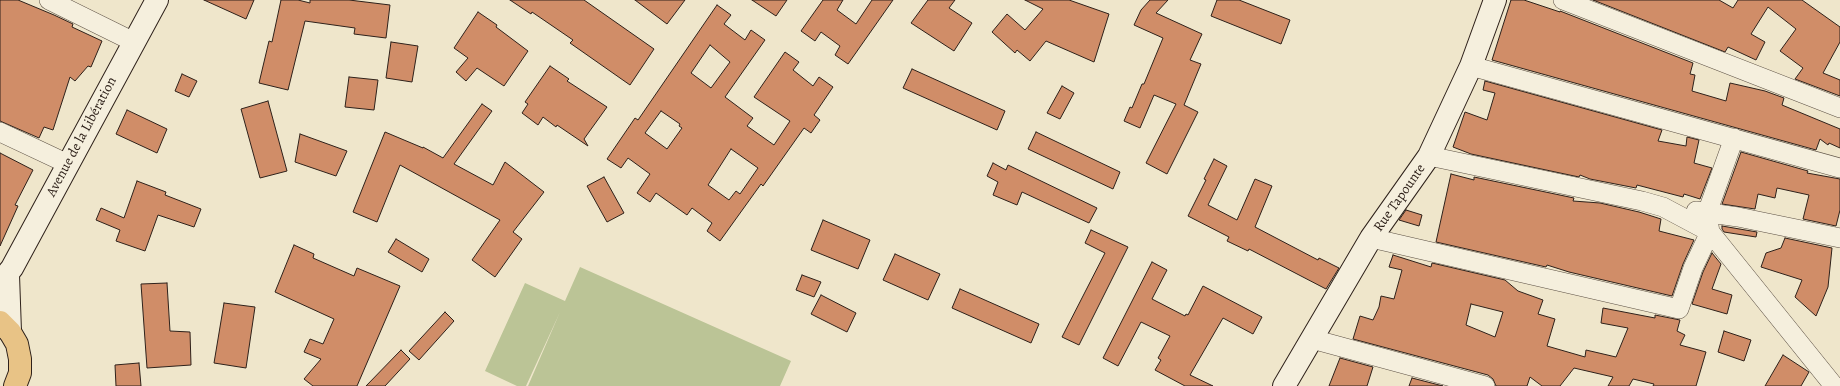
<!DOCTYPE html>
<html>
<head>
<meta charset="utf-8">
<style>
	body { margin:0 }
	canvas { display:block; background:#efe6cb }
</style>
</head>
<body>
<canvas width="1840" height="386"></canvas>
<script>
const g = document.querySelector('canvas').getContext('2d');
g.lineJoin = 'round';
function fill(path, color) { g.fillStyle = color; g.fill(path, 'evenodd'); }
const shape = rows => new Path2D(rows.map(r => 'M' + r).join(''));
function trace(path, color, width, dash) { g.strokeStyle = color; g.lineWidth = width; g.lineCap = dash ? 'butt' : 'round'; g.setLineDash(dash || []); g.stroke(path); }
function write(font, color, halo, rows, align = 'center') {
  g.font = font + ' Alegreya,serif'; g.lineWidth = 3; g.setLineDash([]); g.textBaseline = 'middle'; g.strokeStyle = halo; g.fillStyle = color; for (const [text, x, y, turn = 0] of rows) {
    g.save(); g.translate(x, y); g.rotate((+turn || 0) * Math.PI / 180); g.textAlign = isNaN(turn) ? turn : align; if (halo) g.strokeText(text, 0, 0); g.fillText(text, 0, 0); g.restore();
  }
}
const green = shape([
	[580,267,791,361,780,386,528,386,560,312,526,386,517,386,485,371,525,283,565,301]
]);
const building = shape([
	[0,0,18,0,54,15,73,24,72,27,102,41,91,67,88,66,75,81,70,77,53,130,44,127,39,138,0,121,0,0],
	[204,0,254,0,246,19,204,0],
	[281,0,298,0,310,3,310,0,349,0,390,5,386,38,354,34,355,28,305,21,288,90,259,83,269,41,272,42,281,0],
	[510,0,584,0,654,49,630,85,570,43,573,40,532,12,531,14,510,0],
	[635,0,685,0,667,24,635,0],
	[752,0,787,0,776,16,752,0],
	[823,0,843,0,837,10,856,24,872,0,893,0,848,64,835,55,840,46,821,32,815,41,801,31,823,0],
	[928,0,955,0,949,8,972,23,954,51,911,23,928,0],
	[1025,0,1069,0,1109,14,1094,62,1046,41,1030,61,1017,50,1015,53,992,32,1007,14,1025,30,1043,9,1025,0],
	[1150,0,1168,0,1156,13,1202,34,1190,60,1201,64,1184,105,1198,112,1167,174,1146,163,1176,104,1154,95,1140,128,1124,121,1130,107,1132,108,1142,84,1144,84,1163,38,1134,25,1141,10,1150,0],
	[1217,0,1239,0,1290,20,1281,44,1211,16,1217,0],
	[1511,0,1524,0,1560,12,1560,11,1693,63,1690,74,1695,75,1692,91,1726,101,1730,83,1765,91,1784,98,1782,105,1840,129,1840,148,1829,143,1828,145,1820,139,1816,150,1492,60,1511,0],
	[1593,0,1719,0,1733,8,1738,0,1802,0,1840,27,1840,42,1823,73,1840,80,1840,96,1795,79,1803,68,1780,51,1796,29,1768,7,1751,34,1765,42,1756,60,1728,47,1725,52,1593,0],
	[717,5,731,15,724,24,745,40,751,30,765,40,725,97,753,118,747,126,774,145,790,121,754,97,785,52,799,62,793,70,813,86,819,77,833,87,814,115,820,120,811,133,804,128,763,186,761,184,720,241,707,231,712,223,692,208,687,215,656,193,650,202,637,193,650,174,628,158,621,168,607,159,635,118,638,120,717,5],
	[710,45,730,62,711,88,691,73,710,45],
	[661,111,680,124,679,126,682,128,667,149,645,133,661,111],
	[731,149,758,168,740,194,736,191,729,200,708,185,731,149],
	[478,12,497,25,496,27,528,51,504,86,477,68,466,81,456,72,468,58,454,48,478,12],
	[391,42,418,46,412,82,386,78,391,42],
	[550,66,569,79,567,81,607,107,584,139,588,146,557,125,556,127,543,117,538,125,522,113,528,104,525,102,550,66],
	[912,69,1005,111,997,130,903,88,912,69],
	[182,74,197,81,189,97,175,91,182,74],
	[349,77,378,80,374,110,345,107,349,77],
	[1485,81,1662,130,1658,141,1686,146,1687,137,1699,140,1694,163,1712,168,1700,199,1684,194,1683,197,1637,185,1636,188,1590,179,1580,175,1579,177,1471,154,1453,147,1465,112,1487,120,1495,93,1483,90,1485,81],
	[1062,86,1074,93,1060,119,1047,113,1062,86],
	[268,101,287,171,260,178,241,109,268,101],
	[482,104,492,111,454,164,493,185,505,162,544,192,513,232,522,239,495,277,472,260,500,220,400,165,377,222,353,212,385,132,423,148,423,147,443,158,482,104],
	[127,110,167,129,157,153,116,134,127,110],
	[1036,132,1120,172,1113,189,1028,149,1036,132],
	[300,134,347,151,336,176,295,162,300,134],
	[1741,152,1808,171,1807,173,1840,179,1840,210,1836,226,1803,219,1809,195,1777,188,1775,198,1758,194,1755,209,1722,204,1741,152],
	[0,153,33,170,15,205,18,206,0,246,0,153],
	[1214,159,1227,166,1208,205,1237,220,1255,179,1272,186,1255,227,1318,260,1319,258,1339,268,1326,289,1249,249,1248,251,1227,241,1229,237,1188,216,1206,180,1204,179,1214,159],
	[993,163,1006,170,1008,165,1097,208,1089,223,1022,192,1017,205,993,195,998,182,987,176,993,163],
	[1451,174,1474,180,1474,177,1574,198,1573,201,1600,203,1639,212,1661,219,1659,231,1694,240,1683,264,1672,296,1569,272,1547,265,1546,267,1436,242,1451,174],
	[604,177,624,213,607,222,587,186,604,177],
	[137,181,166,192,165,195,201,209,194,227,158,215,145,251,116,241,120,230,96,220,101,208,124,218,137,181],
	[1406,210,1422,215,1419,226,1399,220,1406,210],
	[823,220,870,240,858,269,811,250,823,220],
	[1722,226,1757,232,1756,237,1724,232,1722,229,1722,226],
	[1091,230,1128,247,1079,345,1062,337,1105,253,1085,243,1091,230],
	[1785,238,1832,248,1828,287,1816,316,1795,297,1802,280,1761,267,1766,253,1781,248,1785,238],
	[396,239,429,259,422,272,388,252,396,239],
	[294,245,314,254,313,258,354,276,357,268,400,286,357,386,313,386,304,379,321,359,304,352,310,339,323,344,334,319,275,292,294,245],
	[1712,253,1721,264,1712,289,1732,295,1727,314,1692,304,1703,272,1712,253],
	[895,254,940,274,928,300,883,280,895,254],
	[1393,255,1431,267,1432,263,1505,280,1518,291,1543,300,1538,314,1555,319,1547,346,1585,357,1586,350,1616,357,1628,328,1601,323,1603,308,1655,318,1655,315,1680,320,1677,331,1685,335,1680,345,1706,352,1696,386,1653,386,1654,384,1633,379,1629,386,1608,386,1613,377,1574,368,1560,386,1542,386,1530,377,1527,386,1496,386,1493,379,1488,375,1353,339,1360,316,1373,320,1379,307,1381,296,1394,299,1402,270,1389,267,1393,255],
	[1471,304,1503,312,1495,337,1466,325,1471,304],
	[1152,262,1167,270,1152,299,1185,316,1186,314,1188,315,1203,286,1262,317,1253,334,1223,318,1190,375,1213,386,1185,386,1155,370,1161,360,1158,358,1170,336,1141,322,1118,366,1103,358,1152,262],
	[802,275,821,282,814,297,796,290,802,275],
	[167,283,170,331,190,332,191,365,147,368,141,284,167,283],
	[960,289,1039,324,1031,343,952,308,960,289],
	[821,295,856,313,847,332,811,314,821,295],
	[224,303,255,307,246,368,214,363,224,303],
	[445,312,454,321,419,360,409,351,445,312],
	[1724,331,1751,340,1744,361,1718,352,1724,331],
	[401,350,410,359,385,386,366,386,401,350],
	[1783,355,1809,372,1801,386,1765,386,1783,355],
	[1340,358,1373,367,1367,386,1329,386,1340,358],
	[139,363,141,386,116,386,115,365,139,363],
	[1412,378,1443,386,1409,386,1412,378]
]);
const street = shape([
	[49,0,134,42],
	[1563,0,1840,108],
	[1471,66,1840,168],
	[0,132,68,164],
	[1429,156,1642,201,1663,207,1710,232,1834,386],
	[1696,211,1738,217,1840,238],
	[1371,238,1679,309,1693,268,1710,232,1707,213,1734,138],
	[1312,339,1485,386]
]);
const secondary = shape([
	[8,275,10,332],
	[0,283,12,268,157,0],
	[1284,386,1371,238,1429,156,1471,66,1495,0]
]);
const highway = shape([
	[0,322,10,332,17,344,20,359,20,373,15,386]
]);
const streetNames = [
	["Avenue de la Libération",82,137,-62],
	["Rue Tapounte",1400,198,-55]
];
fill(green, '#bbc496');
fill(building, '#d08d68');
trace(building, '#2e211a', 1);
trace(street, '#5e5246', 20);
trace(secondary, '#2e211a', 24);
trace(highway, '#2e211a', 24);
trace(street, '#f5efdd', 19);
trace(secondary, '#f5efdd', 22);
trace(highway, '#e8c386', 22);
write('14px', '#2e211a', '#f5efdd', streetNames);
</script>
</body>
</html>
